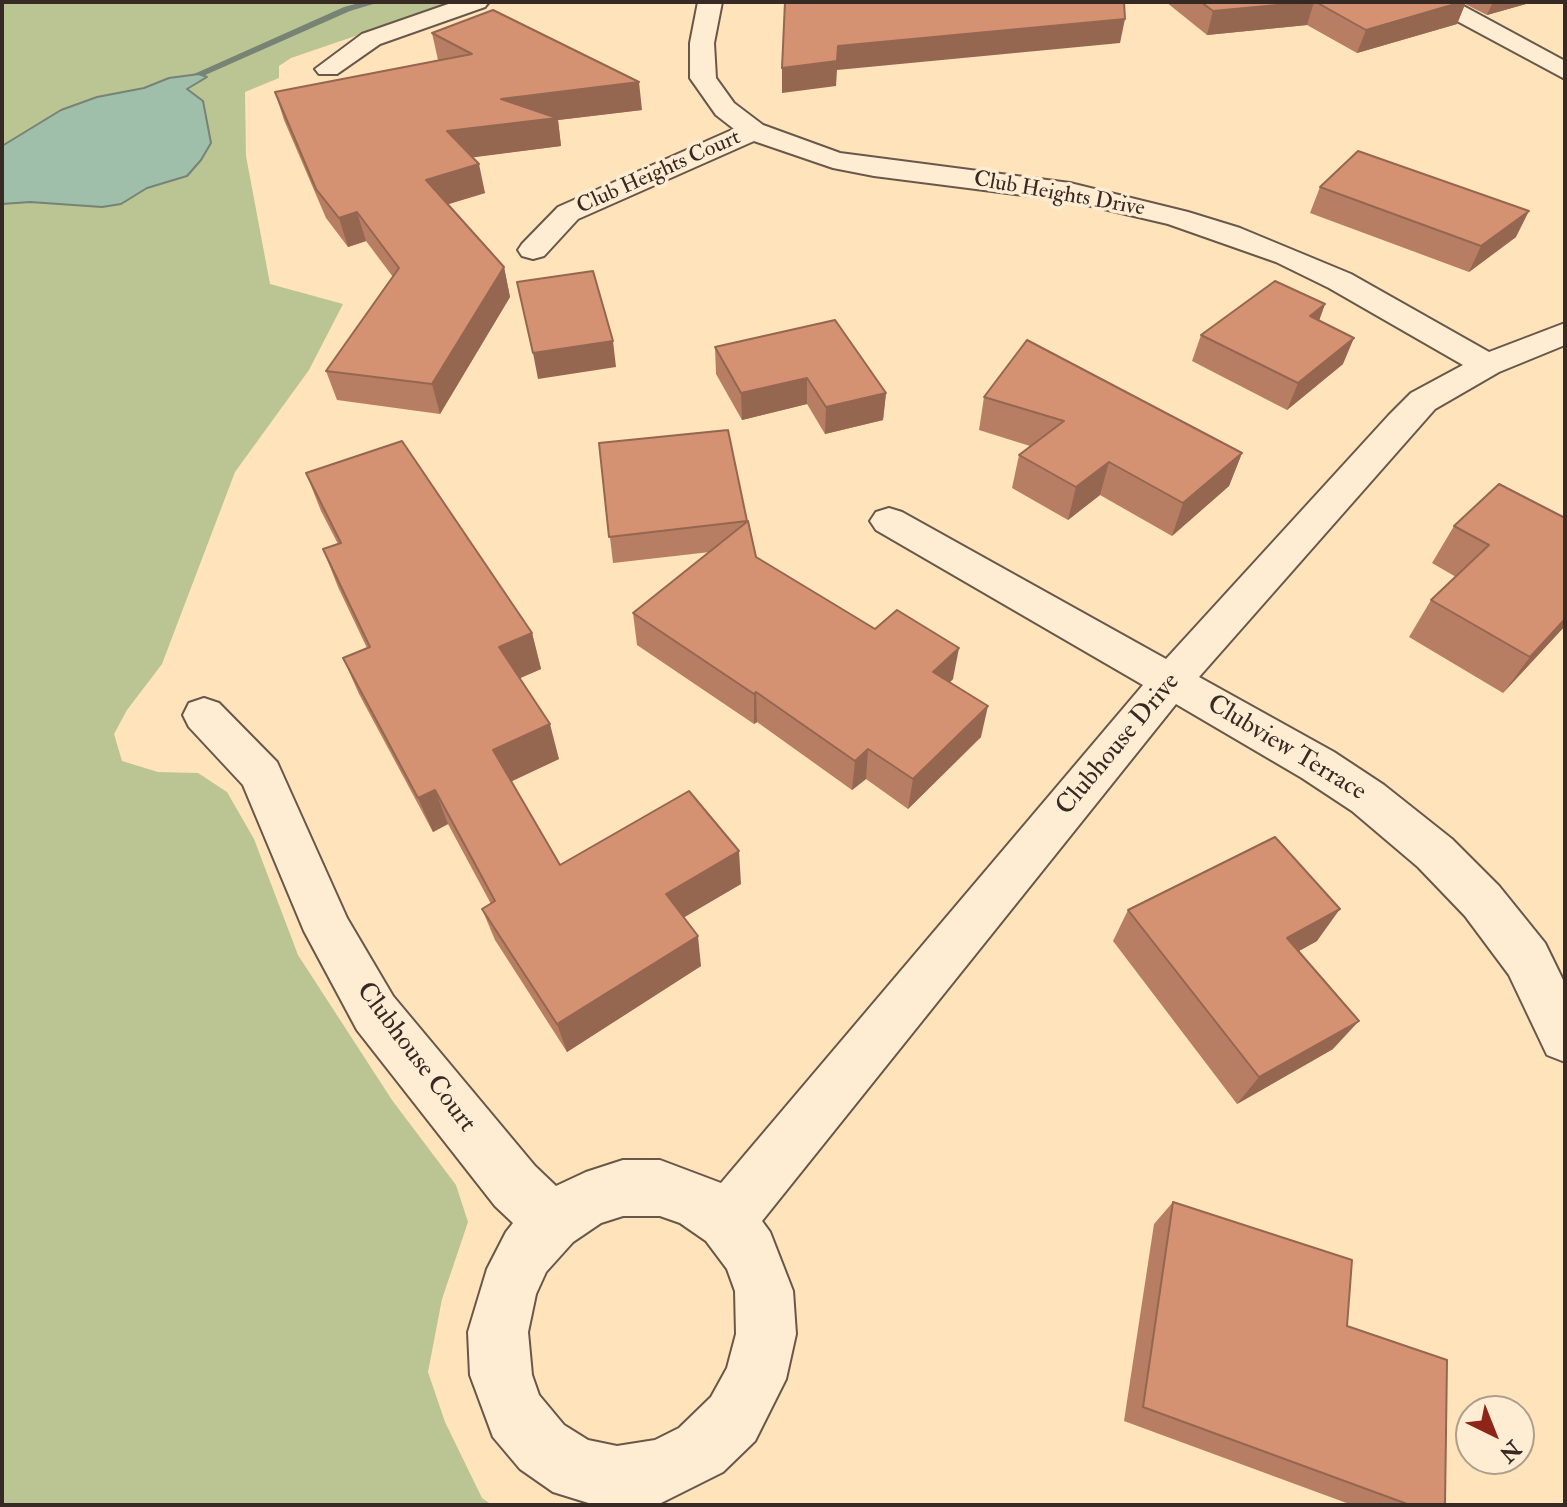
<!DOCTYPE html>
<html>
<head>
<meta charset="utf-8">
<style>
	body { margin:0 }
	#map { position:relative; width:1567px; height:1507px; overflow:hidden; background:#fee3bb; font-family:"IM FELL Double Pica",serif }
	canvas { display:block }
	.frame { position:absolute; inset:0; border:4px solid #372a24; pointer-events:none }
	.north { position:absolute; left:1455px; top:1395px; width:80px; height:80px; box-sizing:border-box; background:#feedd3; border:2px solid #ae9f8d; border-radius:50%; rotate:137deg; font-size:22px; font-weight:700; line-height:32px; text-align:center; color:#372a24 }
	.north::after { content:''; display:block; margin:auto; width:28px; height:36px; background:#8f2418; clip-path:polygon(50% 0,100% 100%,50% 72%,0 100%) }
</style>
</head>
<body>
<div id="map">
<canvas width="1567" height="1507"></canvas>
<div class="frame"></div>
<div class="north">N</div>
</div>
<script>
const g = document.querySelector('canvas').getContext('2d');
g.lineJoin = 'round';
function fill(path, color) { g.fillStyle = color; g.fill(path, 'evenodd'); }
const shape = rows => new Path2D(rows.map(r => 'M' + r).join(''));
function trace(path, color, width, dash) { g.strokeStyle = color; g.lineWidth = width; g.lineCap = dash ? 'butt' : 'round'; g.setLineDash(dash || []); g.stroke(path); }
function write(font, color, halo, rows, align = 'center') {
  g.font = font + ' "IM FELL Double Pica",serif'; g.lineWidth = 7; g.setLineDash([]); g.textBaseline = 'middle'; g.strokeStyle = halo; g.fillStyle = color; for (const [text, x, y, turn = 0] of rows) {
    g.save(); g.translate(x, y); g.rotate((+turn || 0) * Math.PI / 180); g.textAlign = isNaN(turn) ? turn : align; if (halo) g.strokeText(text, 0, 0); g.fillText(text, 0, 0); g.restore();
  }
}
const green = shape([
	[2,2,455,2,291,58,279,66,279,78,245,92,246,156,270,284,343,304,309,370,235,472,162,664,127,710,114,734,122,761,158,772,198,773,227,792,254,839,298,955,392,1100,456,1185,468,1222,442,1299,428,1372,445,1422,482,1498,492,1505,2,1505]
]);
const water = shape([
	[199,74,207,77,187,89,203,101,211,143,201,160,187,176,147,188,121,204,102,207,30,202,2,204,2,146,61,110,97,97,144,88,169,78,199,74]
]);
const stream = shape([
	[363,2,380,2,350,11,203,76,194,74,344,7,363,2]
]);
const minor = shape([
	[454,2,489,2,485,7,380,44,337,74,319,74,315,69,362,34,454,2],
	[698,2,722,2,714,43,716,78,734,103,763,125,840,153,1070,183,1188,212,1240,228,1351,274,1489,352,1565,323,1565,345,1499,372,1435,409,1199,677,1334,752,1384,785,1452,839,1499,886,1545,943,1565,984,1565,1062,1547,1055,1509,975,1465,916,1418,867,1352,811,1302,778,1176,704,762,1221,770,1232,793,1291,796,1334,786,1379,755,1441,723,1472,661,1503,595,1505,553,1492,520,1469,493,1437,470,1375,468,1332,487,1269,506,1232,513,1223,495,1206,357,1030,304,931,243,785,189,727,183,715,189,703,204,698,219,703,277,762,347,918,393,996,535,1166,556,1186,586,1172,623,1160,660,1160,721,1183,1143,685,876,530,870,521,876,512,889,508,902,512,1166,659,1389,415,1411,393,1463,365,1329,288,1276,262,1168,224,1070,201,874,176,833,168,754,141,578,219,544,256,533,259,522,256,518,250,522,244,558,207,734,129,716,115,690,78,690,43,698,2],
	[623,1216,660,1216,680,1223,706,1241,727,1269,735,1291,736,1334,727,1368,711,1397,679,1428,655,1440,617,1446,588,1440,564,1425,539,1395,532,1375,528,1332,536,1294,546,1272,573,1242,601,1223,623,1216],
	[1427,2,1456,2,1565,61,1565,79,1431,7,1427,2]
]);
const wall = shape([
	[1166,2,1533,2,1487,15,1465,4,1457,24,1357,53,1307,25,1207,35],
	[432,33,642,110,558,120,561,146,472,157,485,193,447,204,504,267,510,297,440,414,337,400,326,371,393,277,366,241,348,247,326,218,284,120,275,92,438,60],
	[1320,187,1516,237,1469,272,1310,213],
	[1325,304,1319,321,1343,364,1287,410,1192,361,1201,335],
	[715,347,886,393,883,420,825,434,807,404,742,420,716,374],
	[984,397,1242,453,1229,486,1172,536,1100,495,1068,520,1012,488,1019,455,1030,446,979,430],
	[599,443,747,522,756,557,953,679,950,682,981,737,908,809,866,779,852,790,757,722,754,724,637,645,633,613,710,552,613,563],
	[306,473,532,633,541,669,520,678,559,759,511,781,560,865,741,884,684,917,701,966,567,1052,495,940,482,909,491,904,448,824,433,832,359,694,343,658,367,648,338,587,323,549,338,544,321,511],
	[1499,484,1565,626,1503,693,1409,637,1431,600,1456,577,1432,563,1454,526],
	[1128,910,1317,941,1299,951,1333,1049,1237,1104,1113,941],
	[1173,1202,1347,1326,1445,1505,1352,1505,1124,1421,1154,1224]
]);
const shadedWall = shape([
	[1314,2,1307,25,1207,35,1213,11],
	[1462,2,1466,2,1457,24,1357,53,1366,30],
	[1493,2,1533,2,1487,15],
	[1125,19,1120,43,837,70,836,86,782,93,782,68,838,46],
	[639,82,642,110,558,120,561,146,453,160,447,131,501,99],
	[479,164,485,193,433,209,426,180],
	[1529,211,1516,237,1469,272,1481,246],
	[357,212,366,241,348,247,339,218],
	[504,267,510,297,440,414,432,384],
	[1325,304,1315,331,1310,316],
	[1354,338,1343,364,1287,410,1298,383],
	[613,341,616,367,538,379,533,353],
	[807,378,807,404,742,420,741,393],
	[886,393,883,420,825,434,826,407],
	[1242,453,1229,486,1172,536,1183,503],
	[1109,462,1100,495,1068,520,1076,487],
	[1565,619,1565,626,1503,693,1530,657],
	[532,633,541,669,509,683,499,647],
	[959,648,953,679,928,703,933,672],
	[756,692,757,722,754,724,754,694],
	[988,706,981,737,908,809,913,779],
	[550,724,559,759,504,785,493,750],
	[868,749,866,779,852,790,855,761],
	[435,790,448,824,433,832,418,798],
	[739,851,741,884,671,925,666,894],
	[1340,909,1317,941,1266,969,1287,938],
	[698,936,701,966,567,1052,557,1024],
	[1359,1021,1333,1049,1237,1104,1259,1077]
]);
const building = shape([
	[785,2,1124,2,1125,19,838,46,837,61,782,68,785,2],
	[1201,2,1309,2,1213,11,1201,2],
	[1316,2,1462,2,1366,30,1316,2],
	[493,10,639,82,501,99,557,118,447,131,479,164,426,180,504,267,432,384,326,371,399,268,357,212,339,218,316,189,275,92,472,54,432,33,493,10],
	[1358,151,1529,211,1481,246,1320,187,1358,151],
	[593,271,613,341,533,353,517,282,593,271],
	[1275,281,1325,304,1310,316,1354,338,1298,383,1201,335,1275,281],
	[835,320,886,393,826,407,807,378,741,393,715,347,835,320],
	[1027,340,1242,453,1183,503,1109,462,1076,487,1019,455,1064,421,984,397,1027,340],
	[728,430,747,521,609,537,599,443,728,430],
	[402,441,532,633,499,647,550,724,493,750,560,865,689,791,739,851,666,894,698,936,557,1024,482,909,495,901,435,790,418,798,343,658,370,647,323,549,341,543,306,473,402,441],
	[1499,484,1565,518,1565,619,1530,657,1431,600,1489,545,1454,526,1499,484],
	[748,521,756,557,875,629,897,610,959,648,933,672,988,706,913,779,868,749,855,761,756,692,754,694,633,613,748,521],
	[1275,837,1340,909,1287,938,1359,1021,1259,1077,1128,910,1275,837],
	[1173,1202,1352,1260,1347,1326,1447,1360,1445,1505,1410,1505,1143,1407,1173,1202]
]);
const farStreetnames = [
	["Club Heights Court",659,173,-24],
	["Club Heights Drive",1059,195,10]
];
const streetNames = [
	["Clubhouse Drive",1119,745,-50],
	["Clubview Terrace",1286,749,31],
	["Clubhouse Court",415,1058,53]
];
fill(green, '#bbc593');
fill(water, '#a0bfab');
trace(water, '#768375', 2);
fill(stream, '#768375');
trace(minor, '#69584a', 4);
fill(minor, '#feedd3');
fill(wall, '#b77e63');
fill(shadedWall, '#956650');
fill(building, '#d59273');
trace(building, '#956650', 2);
write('22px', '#372a24', '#feedd3', farStreetnames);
write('26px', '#372a24', '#feedd3', streetNames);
</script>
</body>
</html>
